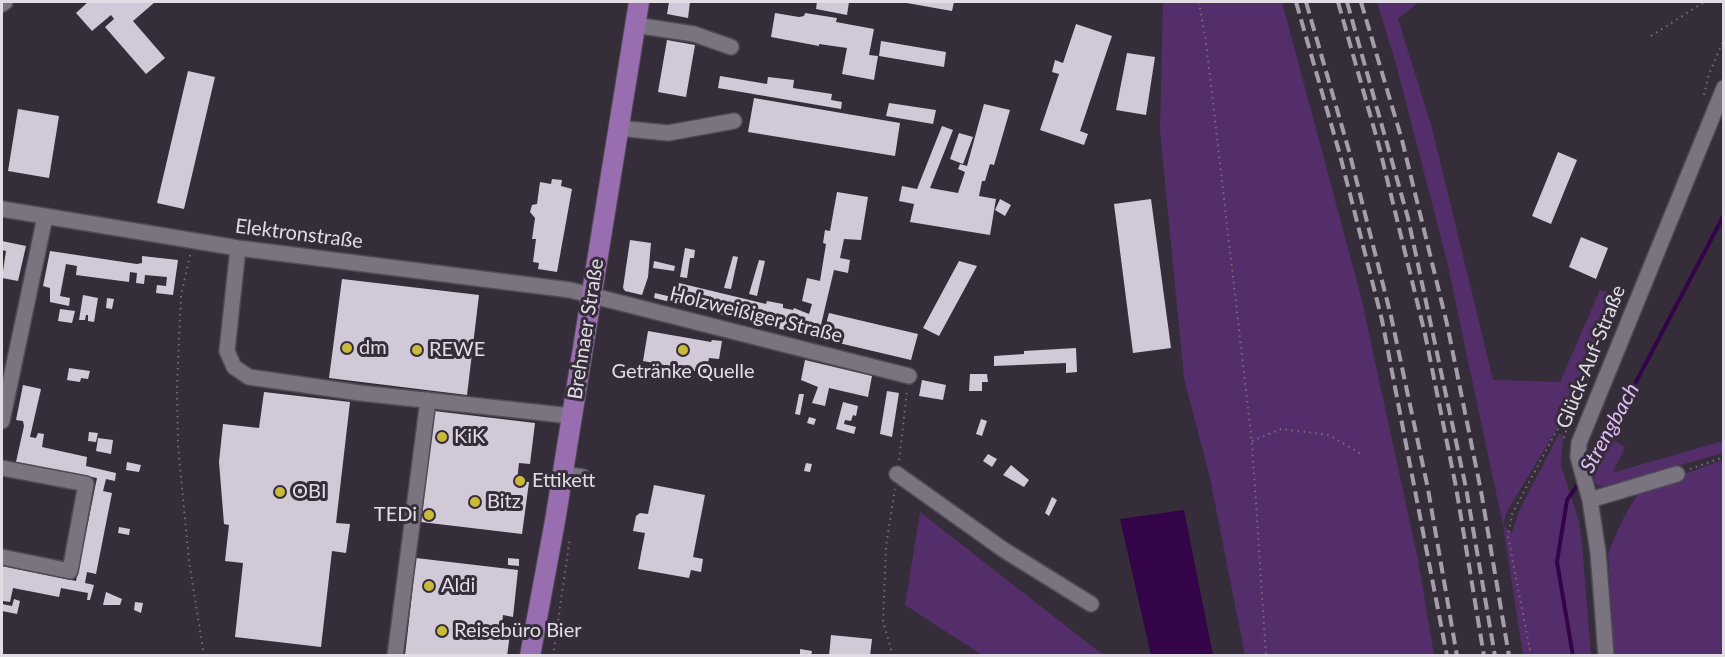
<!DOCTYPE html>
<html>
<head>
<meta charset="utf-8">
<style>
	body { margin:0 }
	#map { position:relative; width:1725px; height:657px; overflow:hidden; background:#352e3a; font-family:Lato,sans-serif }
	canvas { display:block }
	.frame { position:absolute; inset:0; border:3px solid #e2dde5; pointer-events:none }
</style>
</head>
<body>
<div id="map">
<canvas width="1725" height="657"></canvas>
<div class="frame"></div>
</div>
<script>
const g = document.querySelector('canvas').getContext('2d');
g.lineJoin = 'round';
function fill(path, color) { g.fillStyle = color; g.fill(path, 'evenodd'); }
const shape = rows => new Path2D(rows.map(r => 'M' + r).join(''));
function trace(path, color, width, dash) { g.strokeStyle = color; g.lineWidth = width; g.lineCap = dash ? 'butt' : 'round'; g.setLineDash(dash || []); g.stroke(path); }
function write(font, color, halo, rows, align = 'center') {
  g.font = font + ' Lato,sans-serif'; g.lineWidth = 6; g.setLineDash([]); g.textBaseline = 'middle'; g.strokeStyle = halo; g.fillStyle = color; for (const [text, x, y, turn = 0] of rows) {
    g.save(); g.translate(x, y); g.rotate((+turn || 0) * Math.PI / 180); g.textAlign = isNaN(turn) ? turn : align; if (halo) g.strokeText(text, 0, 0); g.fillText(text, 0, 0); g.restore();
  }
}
const green = shape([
	[1163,2,1282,2,1361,297,1418,560,1434,655,1245,655,1210,478,1184,378,1160,130],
	[1377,2,1419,2,1398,19,1432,128,1493,380,1560,382,1600,290,1619,297,1582,387,1507,511,1503,525,1512,533,1519,511,1559,434,1563,435,1561,465,1579,522,1582,543,1591,655,1523,655,1503,525,1446,257,1396,64],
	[1611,439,1625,447,1612,473,1723,441,1723,453,1603,487,1596,484,1593,474],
	[1723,460,1723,655,1614,655,1608,553,1623,519,1640,490],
	[920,512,1103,655,982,655,905,605]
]);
const water = shape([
	[1184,510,1213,655,1151,655,1120,519]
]);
const stream = shape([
	[1586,471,1600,450,1724,215],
	[1573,656,1557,562,1567,500,1581,480]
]);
const building = shape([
	[88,2,155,2,133,21,165,58,146,74,105,27,114,19,111,15,92,31,76,13],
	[669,2,690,2,688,18,667,14],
	[817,2,849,2,847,15,816,9],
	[901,2,954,2,952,11],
	[775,13,799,17,804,16,805,13,837,18,836,22,874,29,869,55,878,56,874,80,842,74,847,48,819,44,819,46,771,37],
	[1076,24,1112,36,1080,131,1088,134,1084,145,1040,130,1059,74,1052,72,1055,60,1063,63],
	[667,40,695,45,686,97,658,92],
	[881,41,946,52,944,67,879,56],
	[1127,53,1155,57,1146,115,1116,110],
	[188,71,215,77,184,209,157,203],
	[720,76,767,84,768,77,794,80,793,88,832,94,831,100,842,102,841,109,718,88],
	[754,98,900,123,895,156,748,132],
	[889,103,936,110,933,124,886,116],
	[984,104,1010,110,994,165,990,164,985,181,982,181,979,196,996,199,990,235,910,222,914,204,899,201,902,186,917,189,942,126,953,130,930,188,958,193,965,172,958,169,960,164,967,166],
	[18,109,59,116,49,178,8,171],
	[959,133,973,137,963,164,950,159],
	[1558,152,1577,160,1551,224,1532,216],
	[552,179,562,180,561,186,572,189,557,272,538,269,539,263,533,262,536,239,532,239,535,218,530,212,532,205,537,204,540,182,551,184],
	[837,192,868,197,861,240,844,239,840,258,850,260,848,273,834,270,820,329,807,326,805,335,654,298,655,293,676,298,679,283,766,304,767,301,783,304,783,308,793,310,794,308,809,314,812,304,802,301,807,278,820,281,826,244,823,243,825,230,830,231],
	[1000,199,1011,205,1005,216,995,210],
	[1151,199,1171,348,1133,353,1114,204],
	[1581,237,1608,248,1596,279,1569,267],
	[630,240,651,243,648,277,642,295,625,291,623,288],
	[2,241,26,246,18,281,2,278,6,251,2,250],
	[685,248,695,250,694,258,690,258,687,278,680,277],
	[50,251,137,264,142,263,142,256,178,260,173,295,156,293,157,285,166,286,167,277,145,275,144,284,136,283,137,273,130,272,129,282,76,275,77,266,66,264,60,296,70,298,69,306,50,302,50,288,43,286],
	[733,256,738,257,731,289,724,288],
	[759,260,765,261,757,296,749,294],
	[654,261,675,266,674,271,653,268],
	[959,261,977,266,939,336,923,328],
	[342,279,479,295,467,395,329,378],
	[83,295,98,298,94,322,88,321,88,315,86,315,85,320,79,320],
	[107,298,114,299,112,309,106,308],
	[60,309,75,311,72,323,58,321],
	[829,313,918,334,911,360,822,339],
	[648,331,711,342,712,340,722,341,719,359,709,358,706,373,643,361],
	[1076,348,1077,372,1066,373,1066,363,994,366,994,356,1024,354,1024,351],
	[805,360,872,376,868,397,829,388,825,406,812,403,818,387,801,380],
	[69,368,90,371,88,379,81,378,80,382,67,380],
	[970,374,987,374,988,382,982,382,982,391,969,391],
	[922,380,946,385,943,400,919,396],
	[23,385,41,389,30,437,36,438,38,433,44,434,42,447,87,457,86,466,116,473,115,481,106,479,103,491,112,493,96,574,87,572,85,583,94,585,90,600,87,600,88,593,61,588,59,597,13,588,10,602,3,601,2,566,76,581,97,478,16,462,24,426,23,421,16,420],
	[887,391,899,393,892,437,880,434],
	[264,392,350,402,336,523,350,524,346,553,332,551,321,647,235,637,243,563,225,561,229,525,224,524,219,462,223,424,259,428],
	[799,394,804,394,800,415,795,414],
	[843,402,858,406,856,416,853,415,851,421,845,420,844,424,856,427,854,434,836,429],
	[434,411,535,423,530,464,519,463,517,481,529,482,522,534,421,522],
	[809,417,816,419,814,425,807,423],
	[981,419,987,421,982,436,976,434],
	[89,432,98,433,96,442,88,441],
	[98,438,113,440,111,454,96,451],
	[988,454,997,459,992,467,983,461],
	[127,462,141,465,139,472,126,470],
	[806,463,812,464,810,472,804,471],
	[1011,465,1029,480,1024,487,1003,475],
	[654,485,705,495,693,557,703,559,701,572,691,570,689,578,638,569,645,533,633,531,636,516,640,513,648,514],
	[1052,497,1057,500,1049,516,1045,513],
	[119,527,130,529,129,535,118,533],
	[416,558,518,570,513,617,503,615,501,633,510,634,507,656,405,656],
	[508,558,519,559,519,566,508,565],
	[106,592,122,599,120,605,103,605],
	[14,599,20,601,17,614,2,611,2,604,12,606],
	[135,602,143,603,141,613,134,610],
	[831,635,872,639,870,656,829,656],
	[800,649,812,651,811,656,800,656]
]);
const path = shape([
	[1199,2,1206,42,1252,443,1266,656],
	[1651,36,1704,2],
	[1704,95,1709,74,1724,39],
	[190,255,181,296,177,388,178,445,189,561,204,656],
	[1564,438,1569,421],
	[1252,441,1281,429,1329,435,1363,455],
	[899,460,907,391],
	[1690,469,1724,457],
	[553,656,570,537],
	[893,656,883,621,886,546,895,489],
	[1531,656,1508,536,1512,514,1557,430,1569,421,1598,356]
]);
const minor = shape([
	[2,4,5,2],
	[635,25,694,34,731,47],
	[618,128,668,133,734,121],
	[2,209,238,248,570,290,909,376],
	[238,248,227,351,234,367,249,377,360,393,572,416],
	[2,421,45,217],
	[2,468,86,484,70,571,2,557],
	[563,474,583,477],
	[897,474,1004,550,1091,604],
	[1590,500,1677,474],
	[395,656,428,400],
	[1606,656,1598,552,1590,500,1578,457,1579,443,1724,88]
]);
const major = shape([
	[530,656,555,521,639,2]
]);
const rail = shape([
	[1296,2,1340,155,1382,320,1447,656],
	[1306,2,1349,151,1391,316,1428,489,1457,656],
	[1338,2,1379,146,1425,334,1456,487,1484,656],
	[1347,2,1408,218,1466,488,1495,656],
	[1361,2,1402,140,1447,324,1481,491,1509,656]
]);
const markers = [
	[347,348,6,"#caba3a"],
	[417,350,6,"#caba3a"],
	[683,350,6,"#caba3a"],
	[442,437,6,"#caba3a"],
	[520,481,6,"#caba3a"],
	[280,492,6,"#caba3a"],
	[475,502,6,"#caba3a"],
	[429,515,6,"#caba3a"],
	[429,586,6,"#caba3a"],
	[442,631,6,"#caba3a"]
];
const streetNames = [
	["Elektronstraße",299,234,7],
	["Holzweißiger Straße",756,315,14],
	["Brehnaer Straße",586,329,-81],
	["Glück-Auf-Straße",1591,357,-68]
];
const poiNames = [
	["dm",359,348],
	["REWE",429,350],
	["Getränke Quelle",683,372,"center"],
	["KiK",454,437],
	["Ettikett",532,481],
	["OBI",292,492],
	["Bitz",487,502],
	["TEDi",417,515,"right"],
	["Aldi",441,586],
	["Reisebüro Bier",454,631]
];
const waterNames = [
	["Strengbach",1610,428,-61]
];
fill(green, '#542e6a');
fill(water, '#330448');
trace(stream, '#330448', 4);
fill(building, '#d1c9d7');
trace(minor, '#504a54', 18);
trace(major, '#504a54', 22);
trace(path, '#766f7a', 2, [1.5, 4.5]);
trace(minor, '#7a7380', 15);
trace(major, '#996eb1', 20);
trace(rail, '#a39ea7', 4, [12, 6]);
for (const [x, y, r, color] of markers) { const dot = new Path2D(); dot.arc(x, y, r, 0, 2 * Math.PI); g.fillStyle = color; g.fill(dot); trace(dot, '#352e3a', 2); }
write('20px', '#e2dde5', '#352e3a', streetNames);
write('20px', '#e2dde5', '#352e3a', poiNames, 'left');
write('italic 21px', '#e1bef8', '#352e3a', waterNames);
</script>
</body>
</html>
